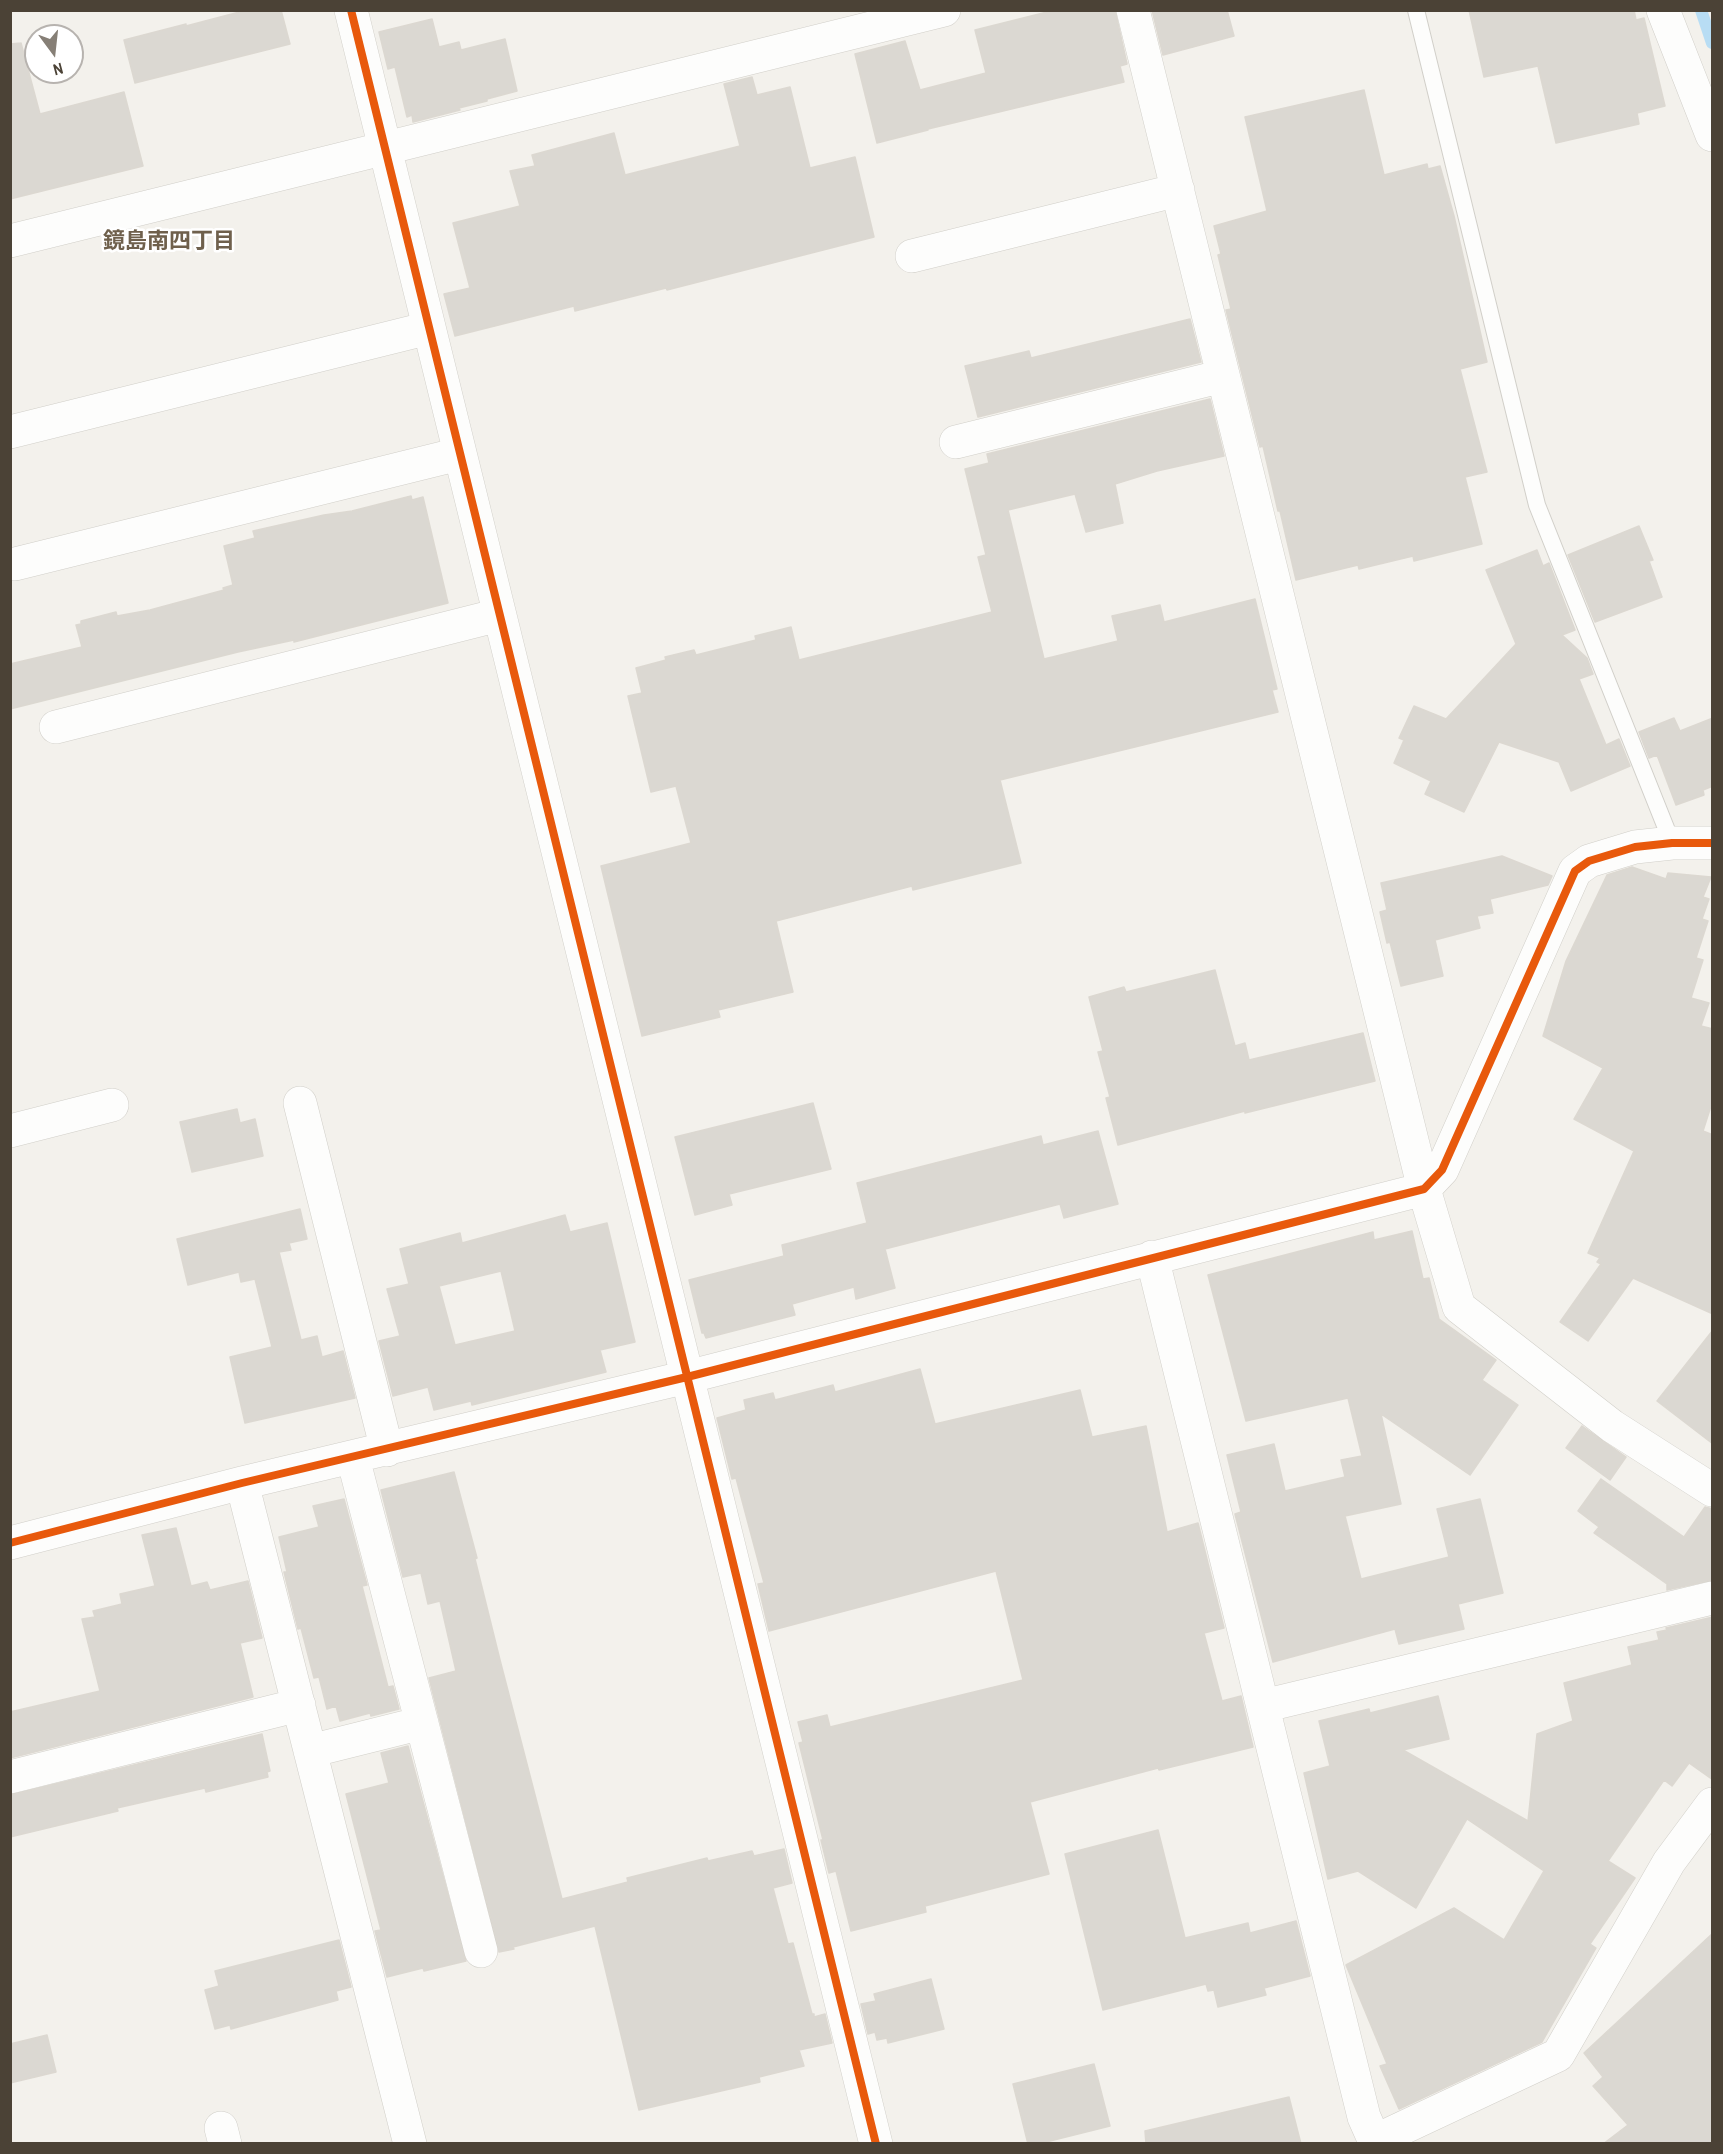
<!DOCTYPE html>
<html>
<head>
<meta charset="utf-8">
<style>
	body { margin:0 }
	#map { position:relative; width:1723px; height:2154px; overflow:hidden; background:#f3f1ec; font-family:"Archivo Narrow",sans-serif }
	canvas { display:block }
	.frame { position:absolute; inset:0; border:12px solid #4b4236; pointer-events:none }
	.north { position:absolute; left:24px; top:24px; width:60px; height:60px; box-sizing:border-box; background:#fff; border:2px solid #b7b3af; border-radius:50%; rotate:165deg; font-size:16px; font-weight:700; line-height:24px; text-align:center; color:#4b4236 }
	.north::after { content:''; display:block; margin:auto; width:21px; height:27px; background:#867f76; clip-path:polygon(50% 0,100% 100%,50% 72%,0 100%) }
</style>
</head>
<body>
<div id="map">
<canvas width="1723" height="2154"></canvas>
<div class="frame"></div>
<div class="north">N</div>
</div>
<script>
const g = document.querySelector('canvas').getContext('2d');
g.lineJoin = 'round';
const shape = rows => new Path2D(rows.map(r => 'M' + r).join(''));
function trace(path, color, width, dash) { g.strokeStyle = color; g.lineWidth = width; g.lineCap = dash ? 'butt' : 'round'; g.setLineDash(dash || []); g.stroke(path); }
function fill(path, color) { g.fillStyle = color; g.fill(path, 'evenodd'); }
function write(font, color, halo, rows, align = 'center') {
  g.font = font + ' "Archivo Narrow","Noto Sans JP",sans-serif'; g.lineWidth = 5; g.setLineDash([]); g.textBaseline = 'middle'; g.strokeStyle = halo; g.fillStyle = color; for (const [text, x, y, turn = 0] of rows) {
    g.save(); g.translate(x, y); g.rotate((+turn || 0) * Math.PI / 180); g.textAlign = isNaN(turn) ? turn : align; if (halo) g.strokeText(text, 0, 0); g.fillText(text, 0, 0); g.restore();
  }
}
const stream = shape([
	[1701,10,1712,43]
]);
const building = shape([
	[247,10,281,10,290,44,135,83,124,40,186,24,186,26,247,10],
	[1055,10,1115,10,1127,64,1120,66,1124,82,928,129,928,130,877,143,855,54,905,41,920,90,986,73,975,30,1055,10],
	[1152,10,1227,10,1234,36,1163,55,1152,10],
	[1469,10,1634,10,1636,20,1644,18,1665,106,1637,113,1639,124,1556,143,1538,66,1484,77,1469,10],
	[432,19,439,47,459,42,461,50,505,39,517,91,487,99,487,101,459,108,460,110,413,122,412,115,407,117,395,67,388,69,379,32,432,19],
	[21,43,40,114,124,92,143,166,10,199,10,44,21,43],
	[752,77,757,95,790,87,810,168,855,157,874,237,667,290,666,288,575,311,574,306,455,336,444,294,470,288,453,223,520,206,510,171,535,166,532,155,614,133,625,175,740,146,724,84,752,77],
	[1364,90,1384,175,1427,164,1428,169,1440,166,1454,216,1487,362,1460,369,1487,472,1465,477,1482,544,1414,561,1413,556,1359,569,1358,565,1296,580,1280,511,1278,511,1263,446,1260,447,1226,310,1231,309,1218,255,1221,254,1214,226,1267,211,1245,117,1364,90],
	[1190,319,1201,362,978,417,965,366,1029,351,1031,358,1190,319],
	[1210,399,1224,456,1157,471,1115,484,1123,523,1086,532,1075,494,1008,510,1044,659,1118,641,1112,616,1160,605,1164,622,1255,599,1277,689,1272,690,1278,712,1000,780,1021,863,913,890,912,886,776,921,793,992,718,1010,720,1017,642,1036,601,866,691,843,676,786,651,792,628,696,642,693,636,668,666,660,665,657,694,650,696,655,756,640,755,636,791,627,799,660,992,612,978,557,986,555,965,469,989,463,987,454,1210,399],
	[411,496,412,500,423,497,448,603,294,642,294,640,238,652,10,709,10,664,82,647,76,625,81,624,81,621,116,612,117,616,150,610,224,590,223,588,233,585,224,546,255,538,253,531,324,515,352,511,411,496],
	[1639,526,1653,560,1649,561,1662,597,1595,622,1568,555,1639,526],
	[1537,550,1543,566,1549,563,1575,630,1562,635,1587,658,1593,674,1579,679,1606,745,1619,739,1630,766,1571,791,1559,762,1499,742,1464,812,1425,794,1431,781,1394,763,1404,740,1399,738,1414,706,1446,719,1516,644,1486,570,1537,550],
	[1674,718,1680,731,1713,718,1713,786,1703,790,1704,795,1676,805,1657,755,1649,758,1639,732,1674,718],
	[1502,856,1552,876,1548,885,1490,899,1493,913,1477,916,1480,928,1435,940,1443,976,1401,986,1390,942,1387,943,1380,912,1387,910,1381,883,1502,856],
	[1632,867,1666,879,1668,873,1711,877,1703,897,1709,899,1702,919,1708,921,1696,958,1703,960,1691,998,1709,1003,1701,1026,1713,1029,1713,1100,1703,1131,1713,1135,1713,1314,1633,1278,1588,1341,1560,1322,1601,1264,1597,1262,1600,1258,1588,1253,1634,1151,1574,1119,1603,1068,1543,1036,1566,961,1607,875,1632,867],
	[1215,970,1235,1046,1245,1043,1249,1060,1363,1033,1375,1081,1245,1113,1245,1111,1118,1145,1106,1098,1110,1097,1098,1052,1103,1051,1089,997,1124,987,1126,992,1215,970],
	[813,1103,831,1169,729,1194,732,1205,695,1215,675,1137,813,1103],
	[237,1109,240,1123,255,1119,263,1156,192,1172,180,1122,237,1109],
	[1098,1131,1118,1204,1064,1218,1060,1204,885,1249,895,1288,856,1299,854,1287,792,1304,795,1315,706,1338,704,1333,702,1333,689,1280,784,1256,782,1245,867,1223,857,1183,1041,1136,1043,1145,1098,1131],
	[300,1209,307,1239,289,1243,291,1250,279,1252,301,1340,317,1336,322,1357,343,1351,355,1398,245,1423,230,1357,272,1347,255,1279,241,1282,239,1272,188,1285,177,1239,300,1209],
	[565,1215,570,1232,607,1223,635,1342,600,1350,606,1372,472,1405,471,1401,434,1410,428,1387,393,1396,379,1341,400,1336,387,1289,409,1284,400,1249,460,1233,462,1243,565,1215],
	[501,1271,515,1331,455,1345,439,1286,501,1271],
	[1412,1231,1423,1279,1429,1278,1439,1319,1496,1360,1482,1380,1518,1405,1470,1475,1381,1414,1401,1504,1345,1516,1361,1579,1449,1557,1437,1509,1480,1499,1503,1593,1458,1604,1464,1629,1399,1644,1395,1629,1273,1662,1235,1514,1241,1512,1227,1455,1274,1444,1285,1491,1345,1477,1341,1460,1362,1456,1348,1398,1246,1421,1208,1275,1373,1232,1374,1240,1412,1231],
	[1713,1330,1713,1444,1657,1401,1713,1330],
	[920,1369,935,1424,1080,1390,1092,1437,1146,1426,1167,1532,1198,1523,1224,1628,1204,1633,1222,1701,1241,1696,1253,1747,1159,1770,1158,1768,1030,1802,1049,1874,925,1906,926,1912,851,1931,836,1871,829,1873,821,1840,823,1840,799,1743,803,1742,798,1722,827,1715,830,1727,1023,1680,996,1571,769,1631,758,1584,764,1583,736,1478,732,1479,717,1418,746,1410,744,1400,773,1393,775,1400,833,1385,835,1392,920,1369],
	[1582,1426,1626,1457,1610,1480,1566,1448,1582,1426],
	[454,1472,477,1558,475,1559,500,1660,562,1899,628,1882,627,1878,707,1858,708,1861,752,1851,754,1856,784,1849,792,1883,773,1888,788,1944,793,1943,812,2014,814,2014,814,2017,825,2014,832,2043,799,2050,804,2066,759,2077,760,2082,639,2110,595,1926,513,1947,514,1949,499,1952,429,1678,456,1671,440,1601,428,1604,421,1573,403,1577,381,1490,454,1472],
	[1601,1479,1684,1537,1705,1507,1713,1509,1713,1580,1667,1590,1667,1584,1594,1533,1599,1527,1578,1511,1601,1479],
	[344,1499,367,1585,362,1586,388,1687,393,1686,399,1709,371,1716,370,1713,340,1721,336,1706,327,1709,319,1677,314,1678,301,1628,298,1629,284,1572,287,1572,279,1537,319,1527,313,1506,344,1499],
	[176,1528,191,1586,207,1582,210,1590,248,1581,262,1638,240,1643,253,1697,10,1758,10,1712,100,1691,82,1619,95,1617,93,1611,122,1604,120,1594,155,1586,142,1535,176,1528],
	[1713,1617,1713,1780,1689,1763,1672,1786,1664,1780,1608,1861,1635,1878,1590,1944,1596,1948,1542,2042,1399,2109,1380,2066,1387,2064,1346,1965,1454,1908,1504,1940,1544,1871,1467,1819,1416,1908,1358,1871,1328,1879,1304,1773,1330,1766,1319,1721,1369,1709,1370,1713,1438,1696,1449,1739,1403,1750,1528,1821,1537,1734,1573,1721,1564,1683,1632,1665,1628,1647,1659,1640,1657,1632,1667,1630,1666,1628,1713,1617],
	[262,1734,270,1771,267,1772,268,1777,206,1792,205,1788,117,1808,118,1811,10,1837,10,1795,262,1734],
	[408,1746,466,1961,424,1971,423,1968,387,1977,375,1931,381,1930,346,1794,389,1783,381,1753,408,1746],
	[1158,1830,1185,1938,1248,1923,1250,1933,1296,1921,1310,1976,1264,1988,1266,1995,1218,2007,1214,1990,1208,1991,1206,1984,1103,2010,1065,1854,1158,1830],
	[1713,1933,1713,2144,1603,2144,1628,2125,1593,2086,1603,2077,1584,2053,1713,1933],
	[339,1940,351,1987,336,1991,338,2000,231,2029,230,2025,215,2029,205,1990,219,1986,215,1971,339,1940],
	[931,1979,944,2029,888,2043,887,2038,877,2040,875,2032,868,2034,861,2004,876,2001,874,1994,931,1979],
	[47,2035,56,2072,10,2083,10,2044,47,2035],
	[1094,2064,1110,2126,1038,2144,1028,2144,1013,2084,1094,2064],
	[1289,2097,1301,2144,1146,2144,1145,2131,1289,2097]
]);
const lane = shape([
	[1416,10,1537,505,1672,843]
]);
const street = shape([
	[351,10,876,2144],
	[1133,10,1424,1189,1459,1307,1612,1426,1712,1490],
	[1663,10,1712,135],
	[10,241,944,10],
	[912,256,1178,190],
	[10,432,429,328],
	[956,442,1223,376],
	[15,564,459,454],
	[56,727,499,615],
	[300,1103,387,1450],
	[10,1131,112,1105],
	[1152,1257,1364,2117,1376,2144],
	[353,1458,481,1951],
	[242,1483,410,2144],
	[10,1543,242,1483,687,1377,1424,1189,1442,1170,1575,871,1589,861,1635,847,1672,843,1712,843],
	[1263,1706,1712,1598],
	[310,1751,422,1723],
	[10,1777,299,1705],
	[221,2128,225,2144],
	[1375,2141,1558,2055,1669,1862,1712,1804]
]);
const cycleway = shape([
	[351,10,876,2144],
	[10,1543,242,1483,687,1377,1424,1189,1442,1170,1575,871,1589,861,1635,847,1672,843,1712,843]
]);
const neighbourhoodNames = [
	["鏡島南四丁目",169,242]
];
trace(stream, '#b8ddf4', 12);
fill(building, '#dbd8d2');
trace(building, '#dcd8d1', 1.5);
trace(lane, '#d1cfc9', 18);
trace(street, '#d1cfc9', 34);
trace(lane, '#fdfdfc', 16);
trace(street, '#fdfdfc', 33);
trace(cycleway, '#e8590c', 8);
write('bold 22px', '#6f604c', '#fff', neighbourhoodNames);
</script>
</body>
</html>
